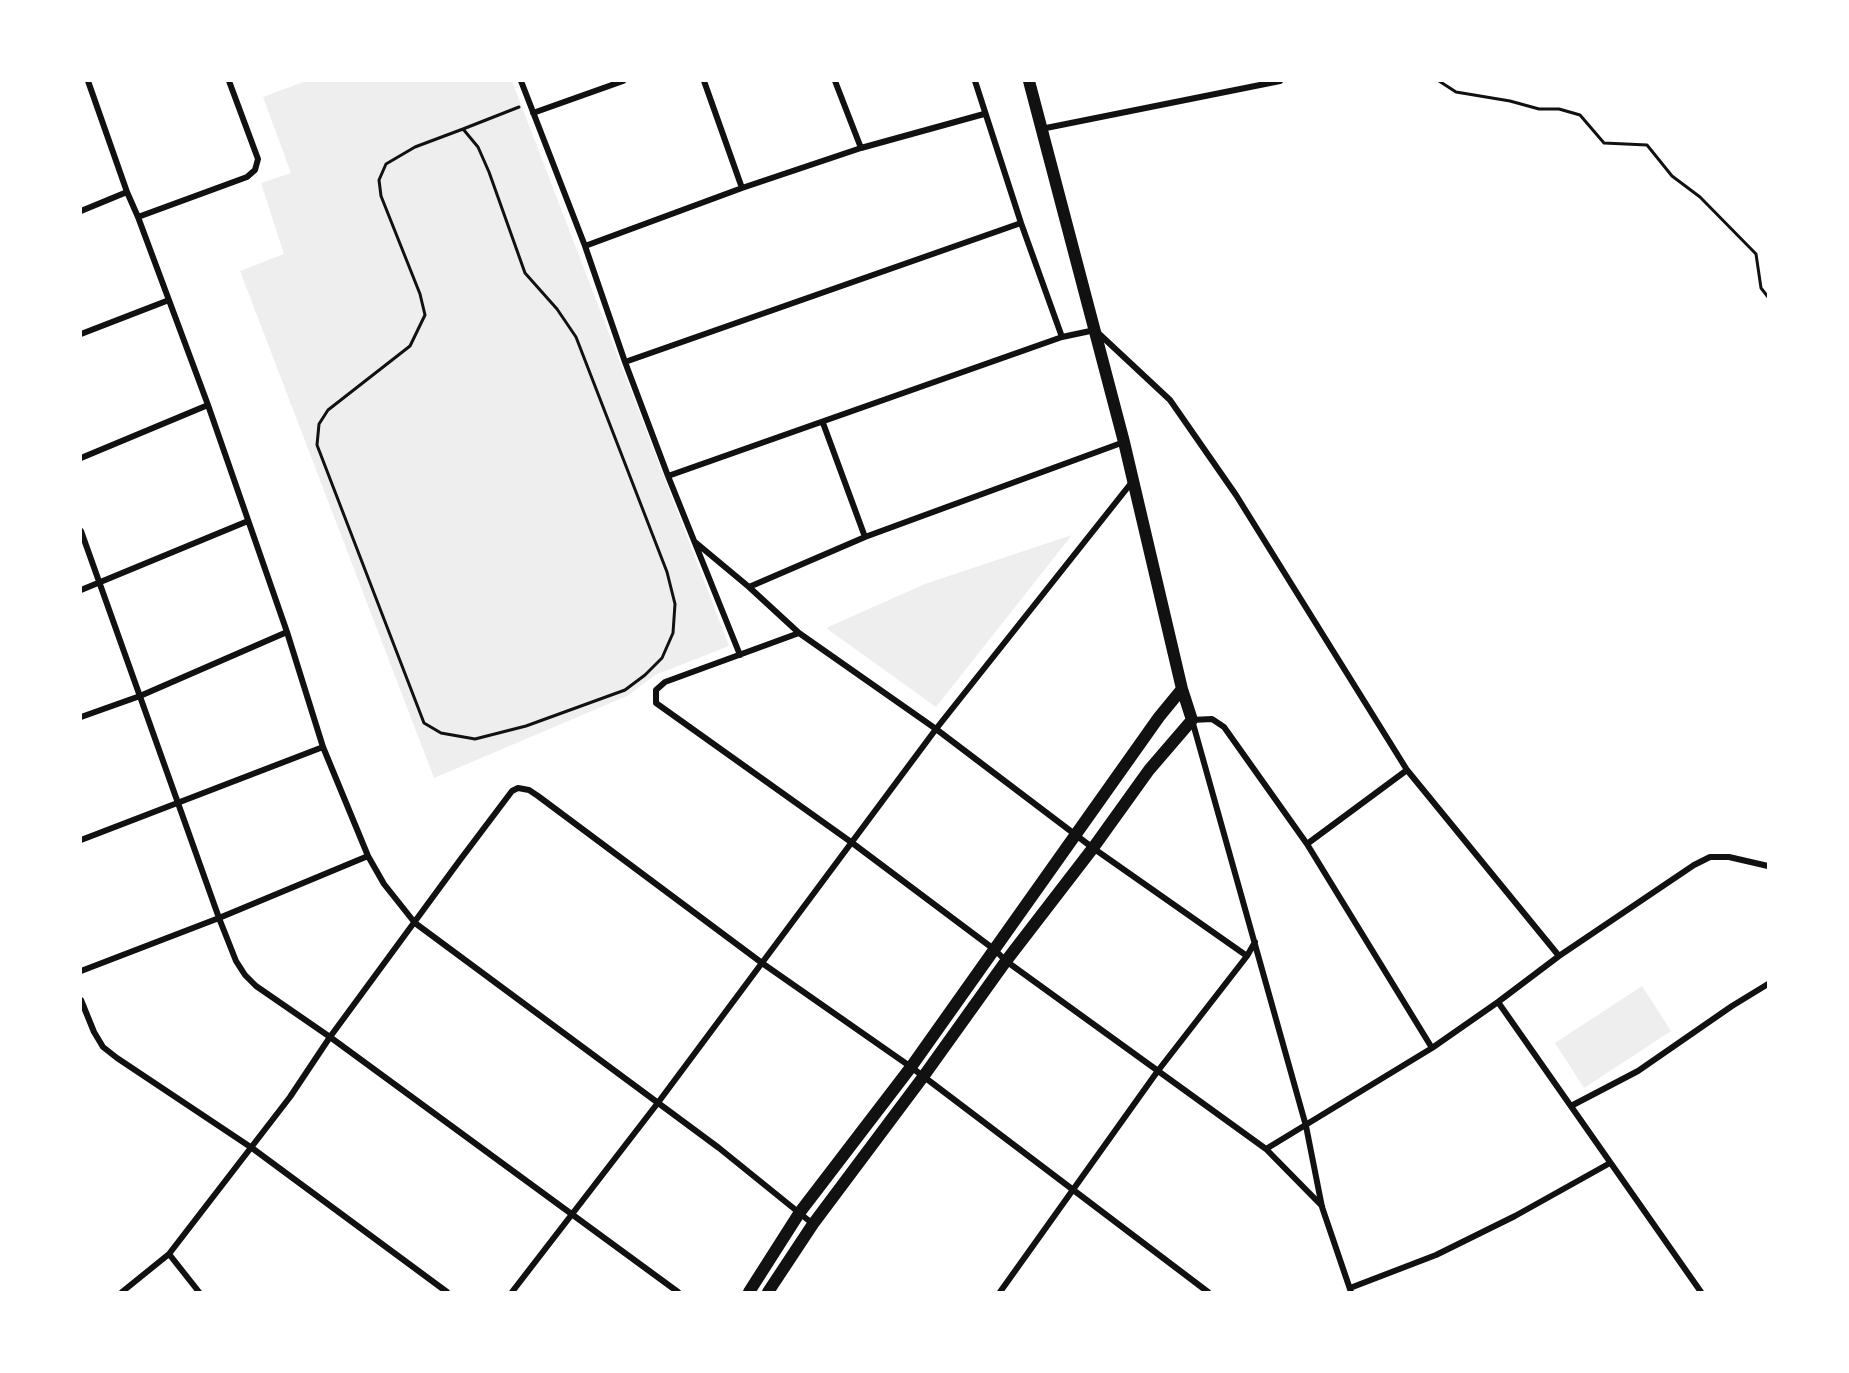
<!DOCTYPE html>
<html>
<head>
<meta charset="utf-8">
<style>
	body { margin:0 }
	#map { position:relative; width:1849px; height:1373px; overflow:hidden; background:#fff; font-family:"PT Serif",serif }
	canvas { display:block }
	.frame { position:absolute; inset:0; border:82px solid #fff; pointer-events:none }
</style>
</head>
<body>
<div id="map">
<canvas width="1849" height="1373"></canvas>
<div class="frame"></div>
</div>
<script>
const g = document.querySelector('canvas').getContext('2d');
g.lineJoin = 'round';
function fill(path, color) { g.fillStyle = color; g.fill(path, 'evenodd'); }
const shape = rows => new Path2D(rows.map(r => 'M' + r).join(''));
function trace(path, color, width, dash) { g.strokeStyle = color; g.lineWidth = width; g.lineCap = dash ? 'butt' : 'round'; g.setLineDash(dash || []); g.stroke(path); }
const green = shape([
	[306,81,512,81,729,646,655,675,627,696,434,778,240,271,284,254,261,183,291,173,263,97],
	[1072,535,936,707,826,628,925,584],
	[1642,986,1671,1031,1584,1088,1555,1043]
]);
const path = shape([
	[1439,81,1456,92,1510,101,1539,109,1559,109,1580,115,1604,143,1647,145,1672,176,1700,197,1756,254,1761,288,1768,297],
	[463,129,478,147,489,172,525,273,557,309,576,337,667,572,675,604,673,633,662,658,645,675,625,690,526,726,475,739,441,733,424,723,317,445,319,424,328,410,410,346,425,315,420,294,381,196,379,180,386,164,415,147,463,129],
	[463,129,519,107]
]);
const minor = shape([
	[88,81,127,192,138,217,208,405,287,632,323,747,368,856,384,884,415,923,719,1148,813,1224],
	[521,81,585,246,625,362,668,476,740,655],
	[704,81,742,188],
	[835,81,861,148],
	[975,81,1021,223,1062,337],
	[533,113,623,81],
	[1041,129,1280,81],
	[81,211,127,192],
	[138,217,247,177,255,170,258,159,229,81],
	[585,246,742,188,861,148,984,114],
	[81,334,169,300],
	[625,362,1021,223],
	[823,423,865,537],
	[81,458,208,405],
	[668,476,1062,337,1095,330,1170,400,1236,495,1407,770,1559,956],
	[81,531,219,918,236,961,245,975,256,986,330,1037,678,1292],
	[695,542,749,587,799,633,936,729,1093,848,1247,956],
	[749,587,865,537,1124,442],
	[81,590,248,521],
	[799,633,665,682,656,690,656,703,851,842,995,950,1006,961,1266,1149,1322,1206],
	[81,717,140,696,287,632],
	[81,840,323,747],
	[1307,844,1407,770],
	[81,971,219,918,368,856],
	[81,1000,94,1032,103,1047,117,1058,252,1148,447,1292],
	[1498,1002,1701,1292],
	[1571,1106,1638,1071,1732,1006,1768,984],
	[1266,1149,1432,1048,1498,1002,1559,956,1694,865,1710,857,1729,857,1768,866],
	[169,1254,199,1292],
	[1350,1288,1436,1255,1515,1216,1610,1163],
	[122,1292,169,1254,290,1097,330,1037,460,860,512,791,518,788,529,790,538,796,762,963,911,1067,1208,1292],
	[512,1292,657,1104,936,729,1132,482],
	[1000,1292,1157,1072,1247,956,1255,942],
	[1351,1292,1322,1207,1306,1126,1192,720,1212,719,1224,727,1307,844,1432,1048]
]);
const secondary = shape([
	[749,1292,800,1212,911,1067,1159,717,1182,689],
	[768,1292,813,1224,923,1077,1006,961,1093,848,1149,770,1192,720,1182,689,1124,442,1029,81]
]);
fill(green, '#eee');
trace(path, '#111', 3);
trace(minor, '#111', 6);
trace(secondary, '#111', 12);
</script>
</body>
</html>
